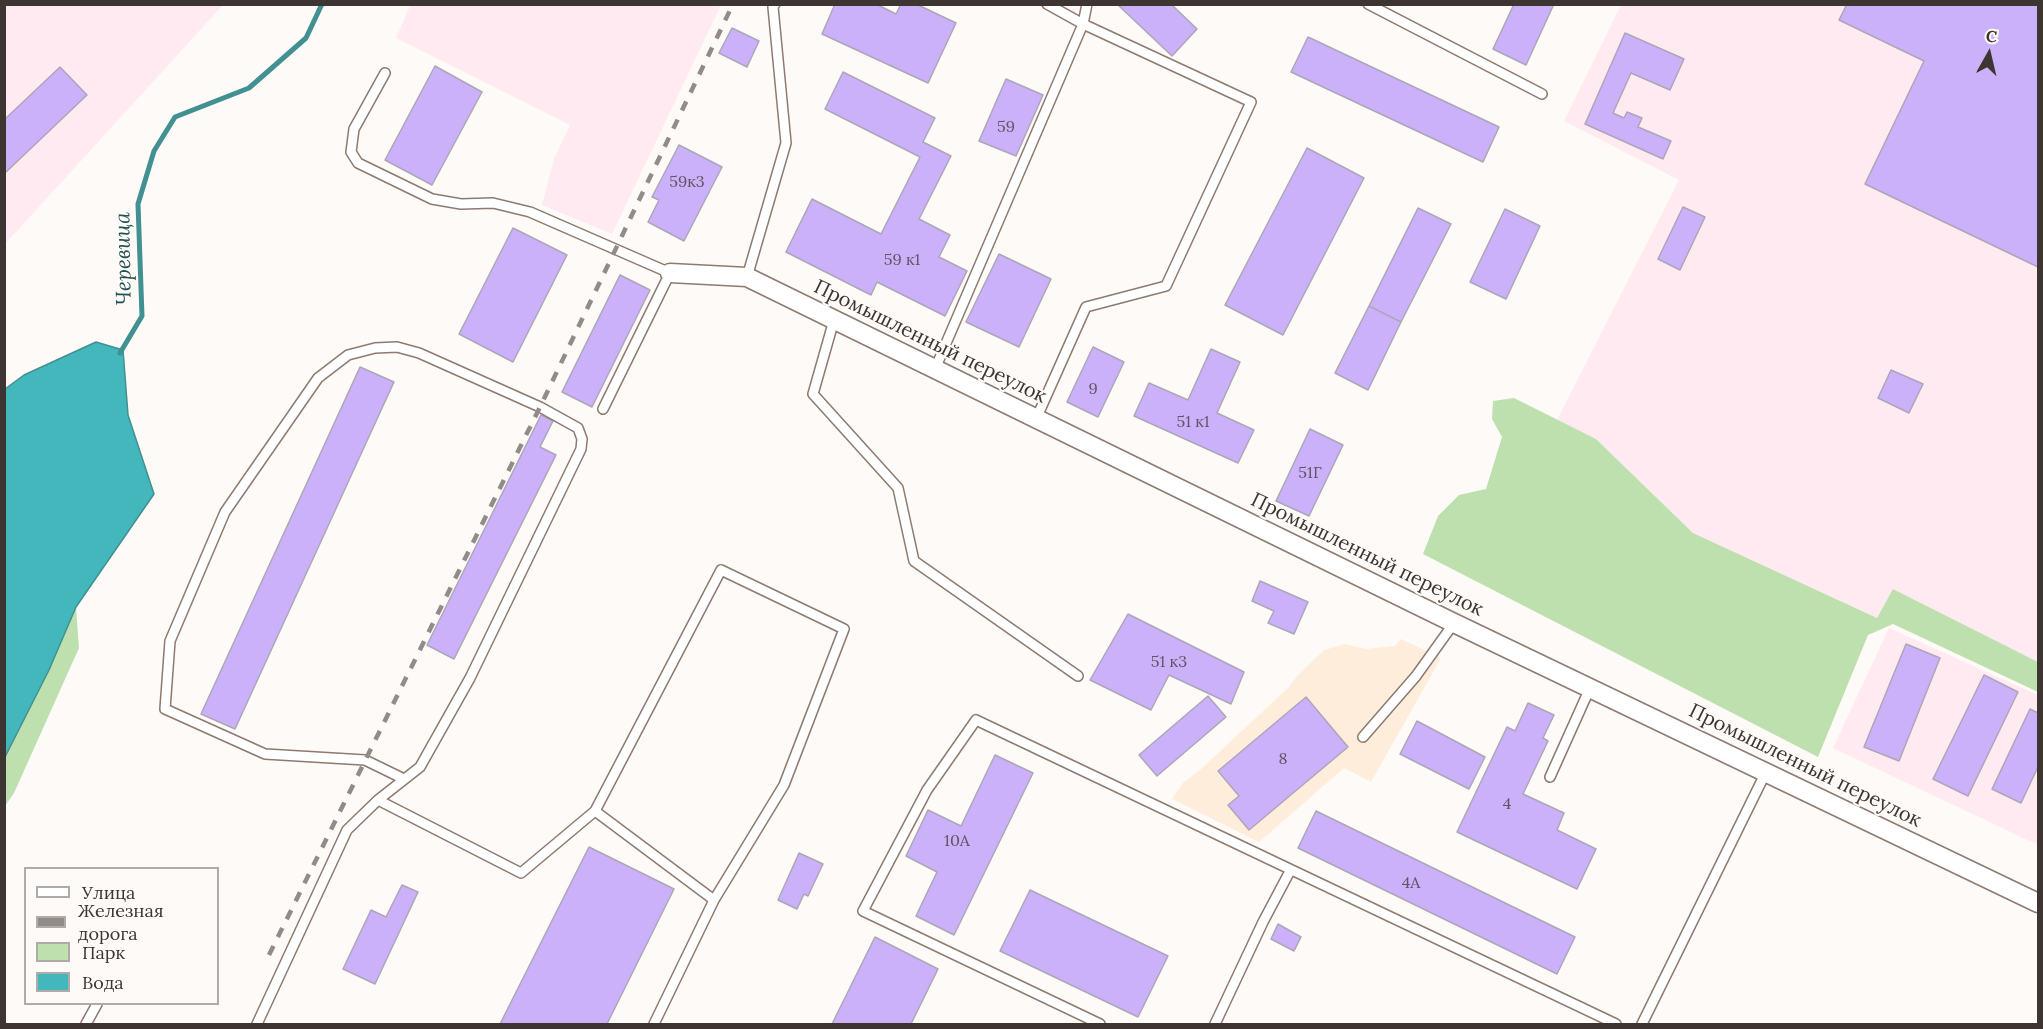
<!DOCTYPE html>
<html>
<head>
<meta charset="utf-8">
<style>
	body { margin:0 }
	#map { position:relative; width:2043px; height:1029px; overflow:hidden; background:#fefaf7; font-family:Lora,serif }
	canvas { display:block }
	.frame { position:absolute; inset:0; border:6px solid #3d3531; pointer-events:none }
	.legend { position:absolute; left:24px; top:867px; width:195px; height:138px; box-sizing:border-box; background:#fefaf7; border:2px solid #b1aba8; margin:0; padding:8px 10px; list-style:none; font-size:18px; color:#3d3531 }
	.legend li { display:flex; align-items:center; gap:12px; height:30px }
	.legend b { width:30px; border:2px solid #b1aba8 }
	.north { position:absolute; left:1959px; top:24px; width:60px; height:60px; -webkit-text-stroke:4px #fefaf7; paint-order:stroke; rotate:8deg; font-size:16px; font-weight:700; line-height:24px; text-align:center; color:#3d3531 }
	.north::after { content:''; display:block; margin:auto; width:21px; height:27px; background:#3d3531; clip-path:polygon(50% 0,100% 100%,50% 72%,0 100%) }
</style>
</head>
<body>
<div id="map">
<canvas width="2043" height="1029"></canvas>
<div class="frame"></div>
<ul class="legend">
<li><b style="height:8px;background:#fff"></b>Улица</li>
<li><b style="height:8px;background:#928c88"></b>Железная дорога</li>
<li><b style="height:16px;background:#bde0ae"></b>Парк</li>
<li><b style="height:16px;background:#43b7bc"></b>Вода</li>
</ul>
<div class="north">С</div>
</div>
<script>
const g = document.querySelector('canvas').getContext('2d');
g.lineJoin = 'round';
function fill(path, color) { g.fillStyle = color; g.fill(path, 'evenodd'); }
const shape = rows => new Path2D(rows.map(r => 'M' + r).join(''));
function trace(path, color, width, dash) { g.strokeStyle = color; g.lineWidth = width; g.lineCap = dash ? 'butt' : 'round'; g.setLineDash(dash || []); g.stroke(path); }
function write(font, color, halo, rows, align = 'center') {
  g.font = font + ' Lora,serif'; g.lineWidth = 4.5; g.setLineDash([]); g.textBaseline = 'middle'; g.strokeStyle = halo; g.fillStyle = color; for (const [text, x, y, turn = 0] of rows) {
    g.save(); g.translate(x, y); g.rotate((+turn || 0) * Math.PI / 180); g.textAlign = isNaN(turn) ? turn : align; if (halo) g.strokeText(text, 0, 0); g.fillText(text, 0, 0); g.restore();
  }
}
const commercial = shape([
	[1401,639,1441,658,1371,782,1344,768,1259,842,1172,799,1183,783,1201,769,1289,687,1297,676,1324,650,1345,644,1366,649,1395,646]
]);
const industrial = shape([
	[411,4,721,4,721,5,612,234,542,205,554,159,570,125,396,38],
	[5,5,223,5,5,244],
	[1621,5,2038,5,2038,662,1893,589,1877,618,1693,533,1596,439,1557,420,1679,180,1564,121],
	[1889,628,2038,695,2038,845,1833,748]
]);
const green = shape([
	[1514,398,1596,439,1693,533,1877,618,1893,589,2038,662,2038,692,1893,624,1868,635,1818,757,1423,554,1438,516,1459,495,1486,489,1502,437,1492,419,1493,401],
	[76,607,79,648,14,793,5,806,5,757,49,670]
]);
const water = shape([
	[96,342,123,350,128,415,154,494,76,607,49,670,5,757,5,389,24,375,96,342]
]);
const stream = shape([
	[120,353,142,316,138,204,154,151,175,117,249,88,306,38,322,4]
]);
const building = shape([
	[835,4,876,4,896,14,901,4,916,4,956,23,928,83,822,34,835,4],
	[1171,4,1197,29,1172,56,1118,5,1171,4],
	[1514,4,1554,4,1526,65,1493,49,1514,4],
	[1847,4,2038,4,2038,267,1865,184,1924,61,1839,20,1847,4],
	[732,28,759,41,747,67,719,53,732,28],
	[1625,33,1684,59,1670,90,1631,73,1613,113,1624,118,1627,112,1642,118,1638,127,1671,141,1663,159,1585,124,1625,33],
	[1308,37,1499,127,1483,162,1291,72,1308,37],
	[435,66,482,92,432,185,385,160,435,66],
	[60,67,87,95,5,173,4,120,60,67],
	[843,72,935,118,923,142,951,156,919,219,950,235,939,257,967,271,945,316,877,282,871,295,786,252,812,199,881,234,920,157,825,109,843,72],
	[1006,79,1043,95,1016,156,979,141,1006,79],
	[679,145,722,167,684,241,648,222,659,200,652,197,679,145],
	[1307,148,1364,178,1283,335,1225,305,1307,148],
	[1683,207,1705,217,1680,270,1658,259,1683,207],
	[1418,208,1451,224,1401,322,1369,306,1418,208],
	[1505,209,1540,226,1506,299,1470,282,1505,209],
	[513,228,567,255,513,362,459,334,513,228],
	[999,254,1051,279,1019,347,966,322,999,254],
	[620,275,650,290,592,407,562,392,620,275],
	[1369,306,1401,322,1368,390,1335,373,1369,306],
	[1093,347,1124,362,1098,417,1067,402,1093,347],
	[1211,349,1240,362,1217,413,1254,430,1238,463,1134,416,1149,383,1188,400,1211,349],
	[360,367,394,382,235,729,201,714,360,367],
	[1891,370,1923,384,1909,413,1878,398,1891,370],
	[541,415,553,421,540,447,556,455,454,659,427,645,541,415],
	[1310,429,1343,445,1309,516,1276,501,1310,429],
	[1260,581,1308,602,1294,634,1268,623,1274,611,1252,601,1260,581],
	[1128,614,1244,672,1231,704,1169,675,1151,710,1090,680,1128,614],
	[1906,644,1940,658,1899,761,1864,747,1906,644],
	[1984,675,2018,692,1968,796,1933,779,1984,675],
	[1208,696,1226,717,1157,776,1139,755,1208,696],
	[1306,697,1348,747,1249,830,1228,805,1239,796,1218,771,1306,697],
	[1528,703,1554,715,1543,738,1548,741,1523,794,1564,813,1557,830,1596,849,1577,889,1457,832,1507,727,1515,731,1528,703],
	[2030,709,2038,713,2038,767,2021,803,1992,789,2030,709],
	[1417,721,1485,757,1469,789,1400,754,1417,721],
	[995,755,1033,773,954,935,916,916,937,872,906,856,928,810,961,826,995,755],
	[1316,811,1575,937,1557,974,1298,848,1316,811],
	[589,847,674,889,607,1024,500,1024,589,847],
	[799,853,823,864,808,896,804,894,797,909,778,900,799,853],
	[402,885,418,892,375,984,343,969,371,910,386,917,402,885],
	[1030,890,1168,956,1138,1017,1000,951,1030,890],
	[1278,924,1301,937,1294,951,1271,939,1278,924],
	[875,937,938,969,911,1024,832,1024,875,937]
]);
const lane = shape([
	[1368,4,1542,94],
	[385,73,354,129,351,152,358,163,432,199,461,204,493,203,530,212,670,273,603,409],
	[747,277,786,143,773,7,775,4],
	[834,320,813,394,898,488,914,561,1078,676],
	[935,369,1083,24,1087,4],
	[1036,419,1086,307,1166,286,1251,102,1083,24,1047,4],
	[1363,737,1416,676,1454,623],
	[1550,777,1590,688],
	[378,800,521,873,595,811,714,900,654,1024],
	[595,811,721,570,844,629,784,785,714,900],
	[86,1024,97,1004],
	[257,1024,347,830,378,800,420,767,470,678,581,449,582,439,578,428,540,407,419,353,397,347,375,348,348,355,318,378,225,512,170,641,165,709,265,754,365,760,404,779],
	[1100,1024,863,911,927,790,976,720,1616,1024],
	[1215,1024,1263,922,1290,871],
	[1642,1024,1766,772]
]);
const street = shape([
	[670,273,747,277,1454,623,2038,903]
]);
const rail = shape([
	[269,955,540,407,733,4]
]);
const numberNames = [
	["59",1006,127],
	["59к3",687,182],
	["59 к1",902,260],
	["9",1093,389],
	["51 к1",1193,422],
	["51Г",1310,473],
	["51 к3",1169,662],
	["8",1283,759],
	["4",1507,804],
	["10А",957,841],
	["4А",1411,883]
];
const streetNames = [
	["Промышленный переулок",930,342,26],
	["Промышленный переулок",1367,555,26],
	["Промышленный переулок",1805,766,26]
];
const waterNames = [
	["Черевица",124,259,-91]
];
fill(commercial, '#ffeddc');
fill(industrial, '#ffeaf1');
fill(green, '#bde0ae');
fill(water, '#43b7bc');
trace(water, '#419092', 1.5);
trace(stream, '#419092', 5);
fill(building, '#cbb1f9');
trace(building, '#aca6b8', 1.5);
trace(lane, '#8d7a71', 12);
trace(street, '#8d7a71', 21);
trace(lane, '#fff', 9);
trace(street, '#fff', 18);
trace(rail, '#928c88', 4.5, [10, 10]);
write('16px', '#605463', null, numberNames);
write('20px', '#3d3531', '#fefaf7', streetNames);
write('italic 21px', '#215355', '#fefaf7', waterNames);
</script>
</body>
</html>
